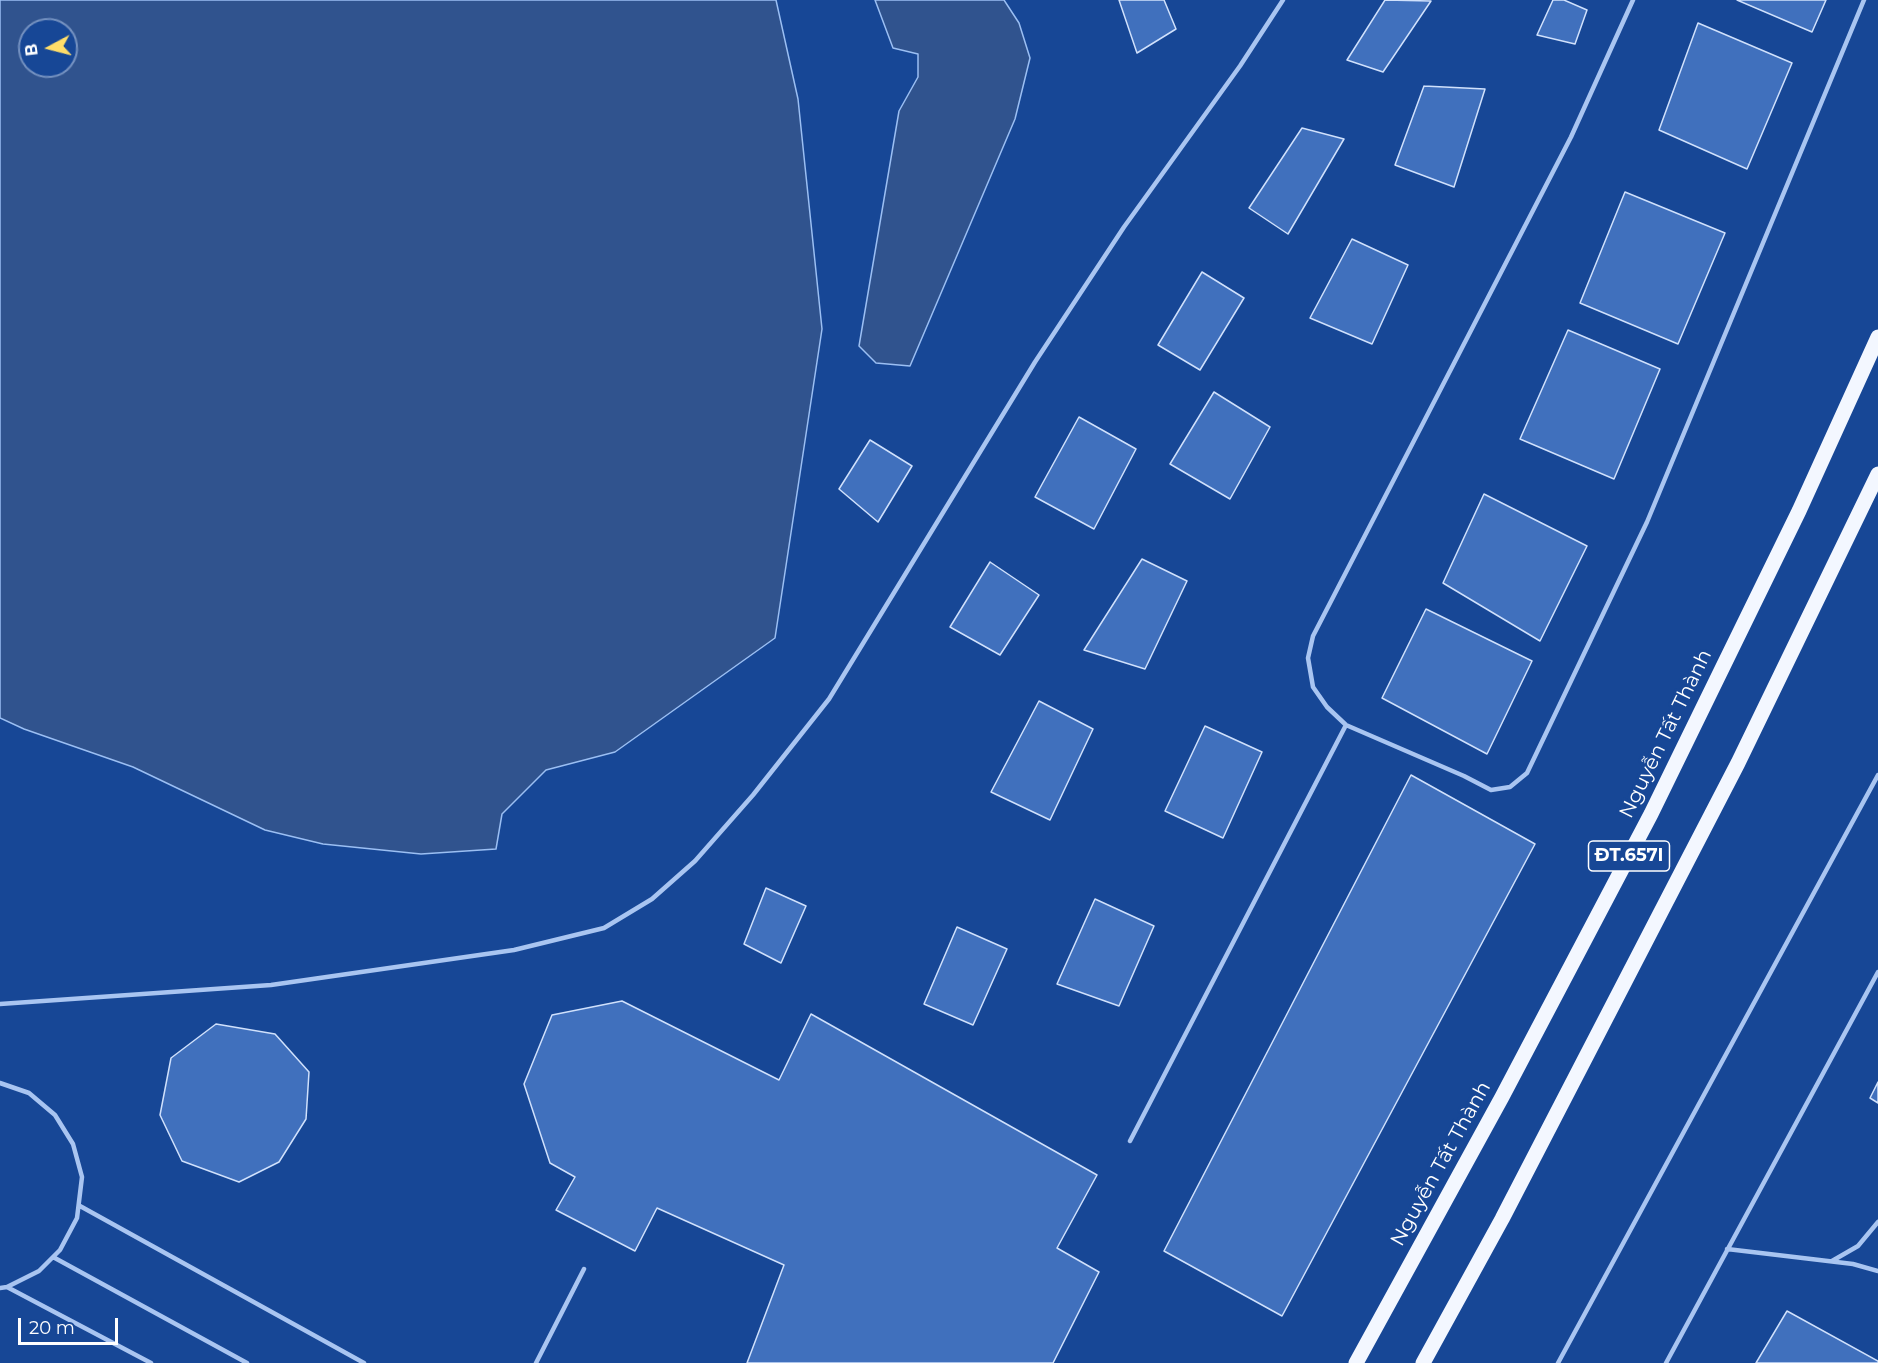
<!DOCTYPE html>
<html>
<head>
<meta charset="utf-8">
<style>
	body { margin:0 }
	#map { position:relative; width:1878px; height:1363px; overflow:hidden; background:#174796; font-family:Montserrat,sans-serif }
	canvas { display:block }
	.north { position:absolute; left:18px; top:18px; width:60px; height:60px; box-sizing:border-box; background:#174796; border:2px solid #7491c0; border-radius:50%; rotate:263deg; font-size:16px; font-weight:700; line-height:24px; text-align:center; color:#fff }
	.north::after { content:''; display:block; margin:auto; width:21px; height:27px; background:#ffdd69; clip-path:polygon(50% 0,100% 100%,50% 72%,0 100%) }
	.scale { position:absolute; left:18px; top:1318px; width:100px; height:27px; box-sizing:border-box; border:3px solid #fff; border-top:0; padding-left:8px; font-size:18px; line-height:21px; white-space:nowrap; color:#fff; -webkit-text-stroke:4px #174796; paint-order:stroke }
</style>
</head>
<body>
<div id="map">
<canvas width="1878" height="1363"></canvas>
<div class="north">B</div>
<div class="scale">20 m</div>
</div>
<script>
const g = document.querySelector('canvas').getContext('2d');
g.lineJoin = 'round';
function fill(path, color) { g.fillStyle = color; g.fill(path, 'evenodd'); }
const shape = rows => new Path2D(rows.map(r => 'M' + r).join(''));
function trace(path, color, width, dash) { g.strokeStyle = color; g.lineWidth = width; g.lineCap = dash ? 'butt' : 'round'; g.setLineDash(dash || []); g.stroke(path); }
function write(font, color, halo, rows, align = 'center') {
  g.font = font + ' Montserrat,sans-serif'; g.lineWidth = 6; g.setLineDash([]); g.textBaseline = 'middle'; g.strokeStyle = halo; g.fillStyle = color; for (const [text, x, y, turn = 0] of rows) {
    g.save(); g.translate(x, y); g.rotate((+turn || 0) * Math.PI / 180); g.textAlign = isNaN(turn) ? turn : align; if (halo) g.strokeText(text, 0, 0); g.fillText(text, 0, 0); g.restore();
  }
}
const water = shape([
	[0,0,776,0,798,99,822,329,775,638,615,752,546,770,502,814,496,849,421,854,323,844,265,830,133,767,24,729,0,718,0,0],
	[30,30,66,30,66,66,30,66,30,30],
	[875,0,1004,0,1019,23,1030,58,1015,119,910,366,876,363,859,346,899,111,918,77,918,54,893,48,875,0]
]);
const building = shape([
	[1119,0,1164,0,1176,29,1137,53,1119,0],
	[1385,0,1431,1,1383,72,1347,60,1385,0],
	[1553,0,1564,0,1587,10,1575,44,1537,35,1553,0],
	[1737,0,1826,0,1812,32,1737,0],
	[1698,23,1792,63,1747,169,1659,130,1698,23],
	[1424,86,1485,89,1454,187,1395,165,1424,86],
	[1302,128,1344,139,1288,234,1249,208,1302,128],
	[1625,192,1725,233,1678,344,1580,303,1625,192],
	[1352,239,1408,265,1372,344,1310,318,1352,239],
	[1202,272,1244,298,1200,370,1158,345,1202,272],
	[1568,330,1660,369,1614,479,1520,439,1568,330],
	[1214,392,1270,427,1230,499,1170,464,1214,392],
	[1079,417,1136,449,1094,529,1035,497,1079,417],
	[870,440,912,466,878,522,839,489,870,440],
	[1484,494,1587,546,1540,641,1443,583,1484,494],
	[1142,559,1187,581,1145,669,1084,650,1142,559],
	[990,562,1039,595,1000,655,950,627,990,562],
	[1426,609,1532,661,1487,754,1382,698,1426,609],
	[1039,701,1093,729,1050,820,991,792,1039,701],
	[1205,726,1262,752,1223,838,1165,811,1205,726],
	[1411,775,1535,844,1282,1316,1164,1251,1411,775],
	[766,888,806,906,781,963,744,944,766,888],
	[1095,899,1154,926,1119,1006,1057,984,1095,899],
	[957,927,1007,949,973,1025,924,1004,957,927],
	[622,1001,779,1080,811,1014,1097,1175,1057,1248,1099,1272,1053,1363,747,1363,784,1265,657,1208,635,1251,556,1210,575,1177,550,1163,524,1084,552,1015,622,1001],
	[216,1024,275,1034,309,1072,306,1119,279,1162,239,1182,182,1161,160,1115,171,1058,216,1024],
	[1878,1082,1878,1103,1870,1098,1878,1082],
	[1787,1311,1878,1361,1878,1363,1756,1363,1787,1311]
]);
const service = shape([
	[1633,0,1571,137,1313,636,1308,658,1313,687,1327,707,1346,725,1464,776,1491,790,1510,787,1527,773,1647,522,1864,0],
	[0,1004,271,985,514,950,604,928,652,899,695,861,753,795,829,699,1035,362,1124,227,1240,66,1283,0],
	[0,1083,29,1093,55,1115,73,1144,82,1177,77,1218,60,1250,39,1271,7,1287,0,1288],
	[1130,1141,1346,725],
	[80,1206,364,1363],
	[1727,1249,1853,1264,1878,1271],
	[53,1257,247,1363],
	[1832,1261,1858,1246,1878,1222],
	[7,1287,151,1363],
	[536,1363,584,1269],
	[1558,1363,1878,775],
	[1666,1363,1878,972]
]);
const primary = shape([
	[1356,1363,1502,1097,1651,814,1799,511,1878,337],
	[1423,1363,1502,1219,1738,763,1878,474]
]);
const shields = [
	[1629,856,81]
];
const shieldNames = [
	["ĐT.657I",1629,856]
];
const streetNames = [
	["Nguyễn Tất Thành",1666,734,-64],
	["Nguyễn Tất Thành",1441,1164,-61]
];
fill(water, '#30538e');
trace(water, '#9bbff3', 1.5);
fill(building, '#4070bd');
trace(building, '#d0e1fc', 1.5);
trace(service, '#a9c5f1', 4.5);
trace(primary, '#f3f7ff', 15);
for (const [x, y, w] of shields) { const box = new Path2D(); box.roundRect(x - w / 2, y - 15, w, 30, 4.5); g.fillStyle = '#174796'; g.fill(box); trace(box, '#fff', 1.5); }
write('bold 18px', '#fff', null, shieldNames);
write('20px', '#fff', '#174796', streetNames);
</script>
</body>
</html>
